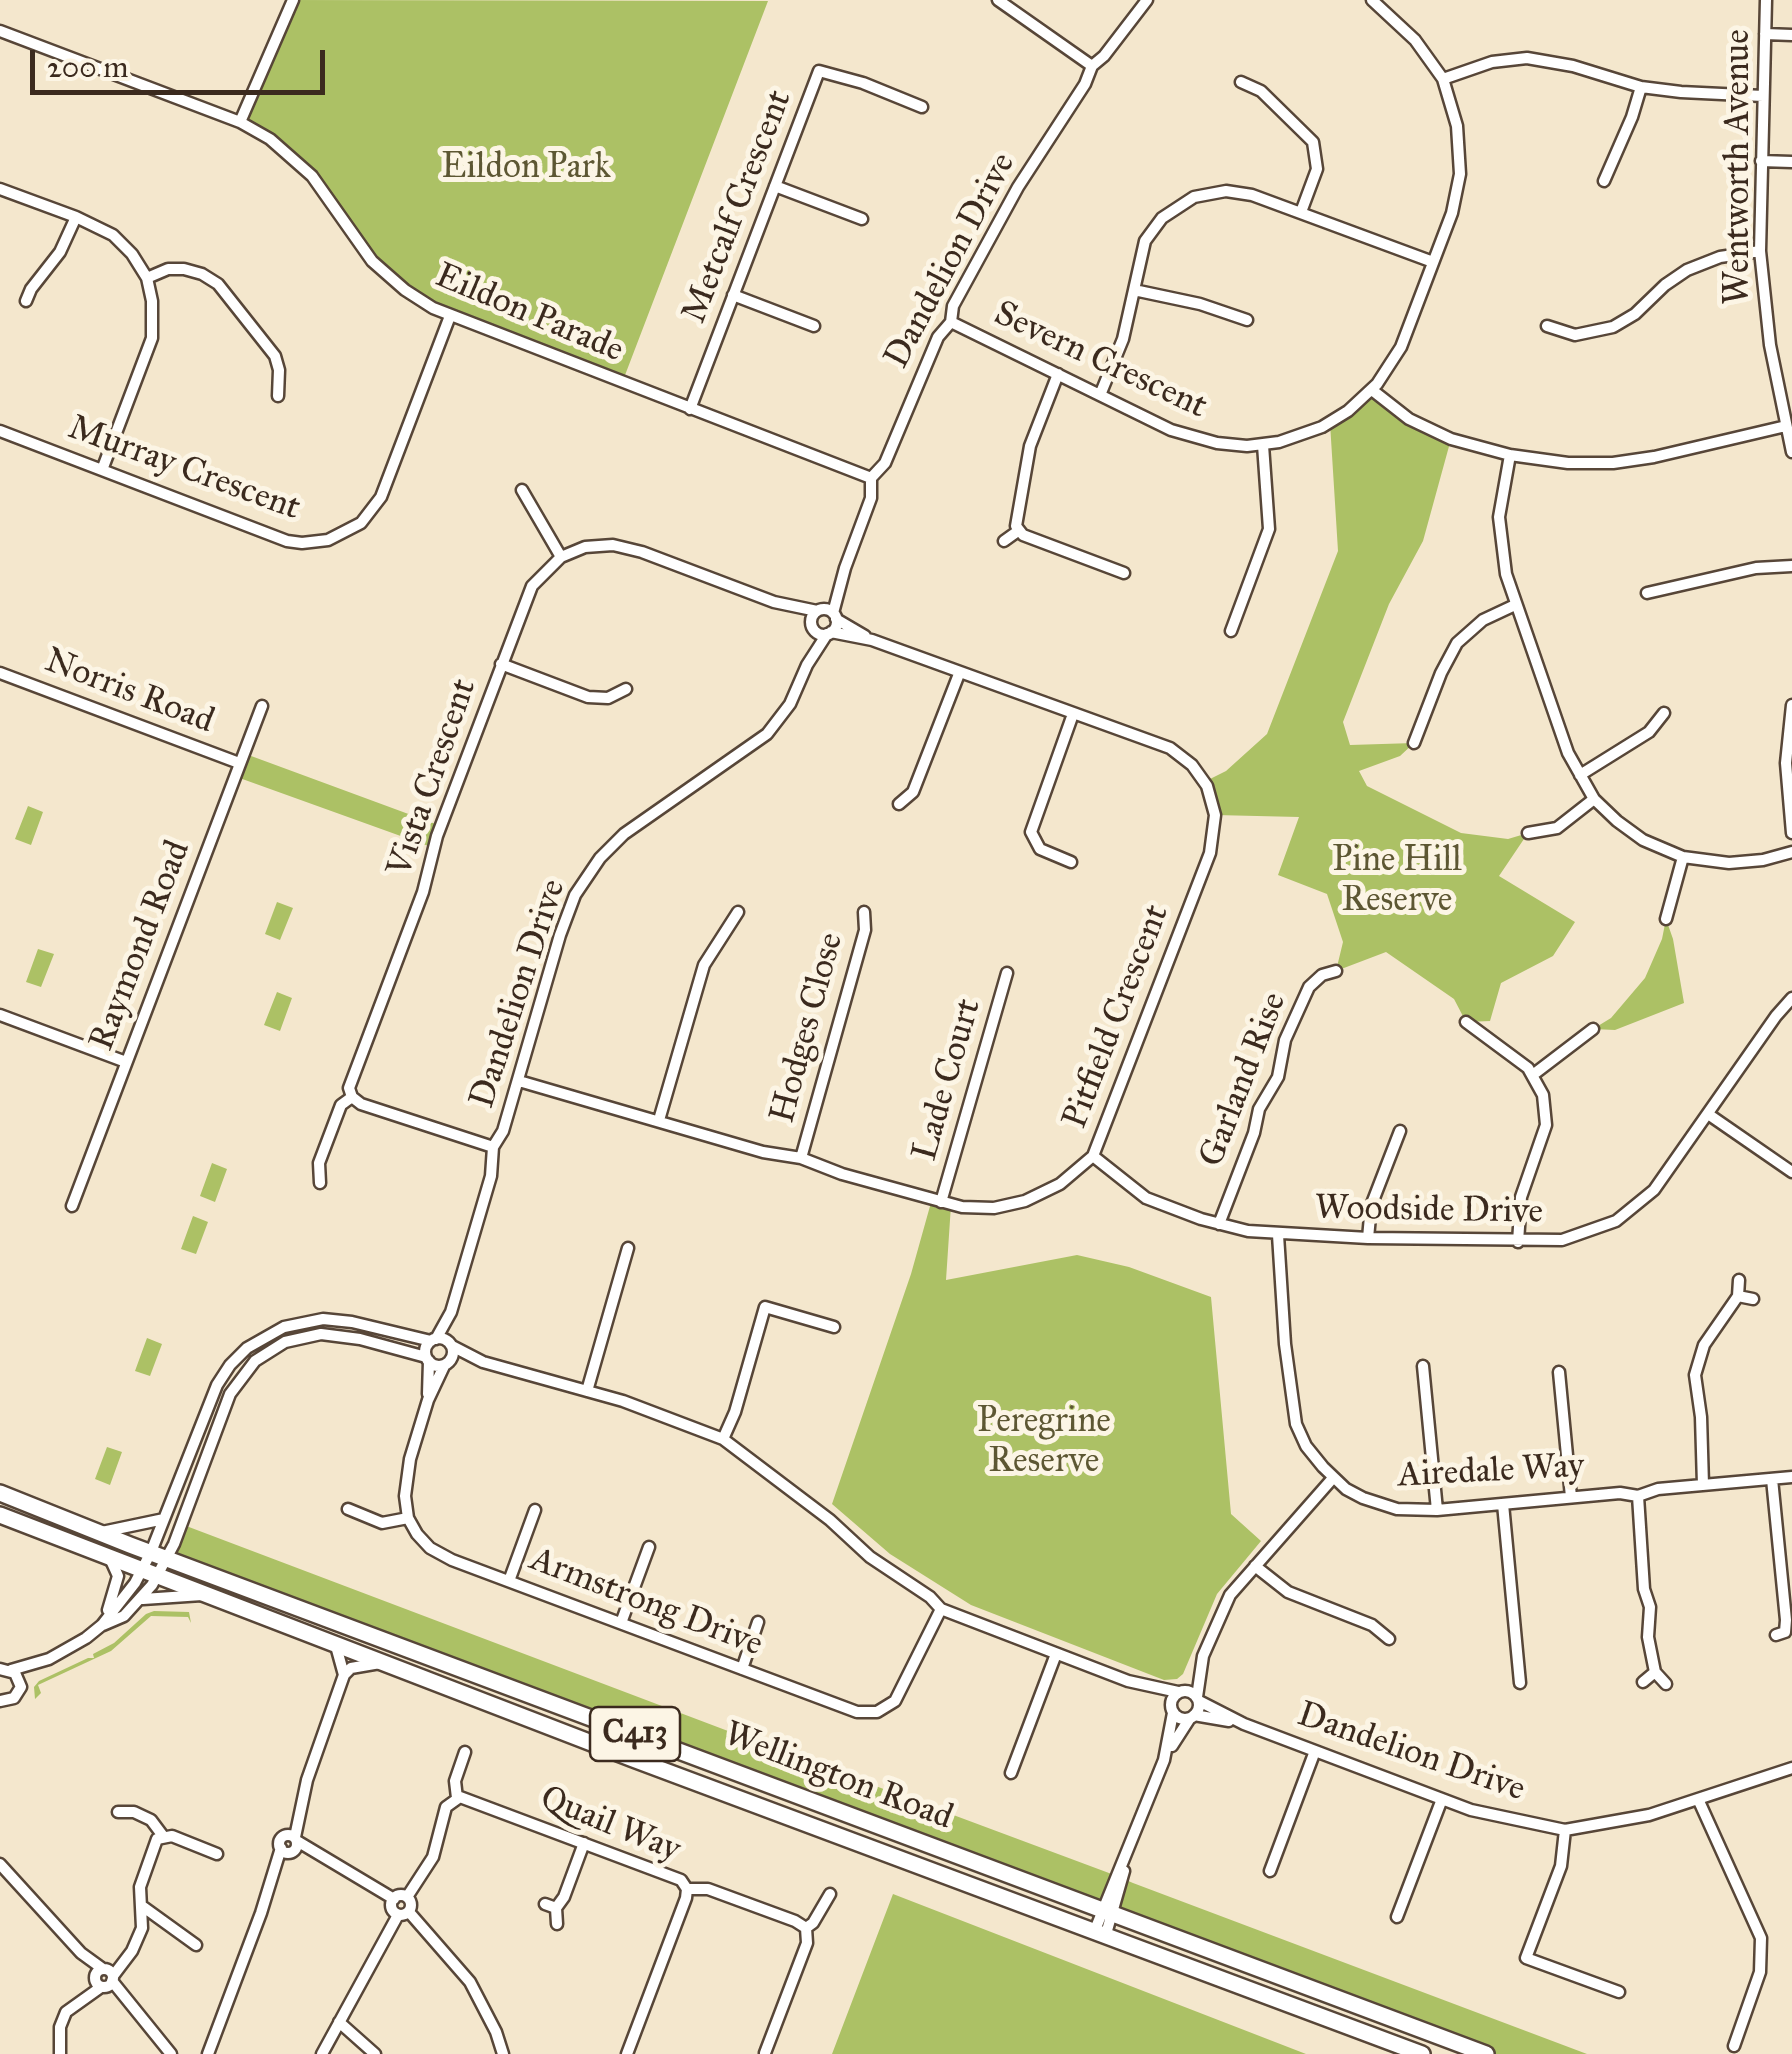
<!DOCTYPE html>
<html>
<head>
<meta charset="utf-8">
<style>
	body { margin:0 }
	#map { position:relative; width:1792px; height:2054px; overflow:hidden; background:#f4e7cd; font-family:"IM FELL Great Primer",serif }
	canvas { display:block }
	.scale { position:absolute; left:30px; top:50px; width:295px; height:45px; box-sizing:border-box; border:5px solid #3b2a1e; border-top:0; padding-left:12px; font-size:30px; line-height:35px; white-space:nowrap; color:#3b2a1e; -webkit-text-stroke:8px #fcf5e5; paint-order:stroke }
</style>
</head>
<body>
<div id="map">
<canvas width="1792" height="2054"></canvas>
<div class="scale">200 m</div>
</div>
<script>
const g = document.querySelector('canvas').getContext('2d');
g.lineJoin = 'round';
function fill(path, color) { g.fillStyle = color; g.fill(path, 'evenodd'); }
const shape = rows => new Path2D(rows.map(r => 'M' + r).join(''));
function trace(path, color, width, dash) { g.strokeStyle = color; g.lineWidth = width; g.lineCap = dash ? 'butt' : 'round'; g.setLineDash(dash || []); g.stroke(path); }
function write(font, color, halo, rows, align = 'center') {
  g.font = font + ' "IM FELL Great Primer",serif'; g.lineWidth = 10; g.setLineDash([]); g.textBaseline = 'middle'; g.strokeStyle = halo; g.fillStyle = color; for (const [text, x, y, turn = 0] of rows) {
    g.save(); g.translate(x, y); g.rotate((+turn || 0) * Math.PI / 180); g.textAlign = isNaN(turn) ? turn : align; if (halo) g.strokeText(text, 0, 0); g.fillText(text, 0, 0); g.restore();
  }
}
const green = shape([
	[293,0,768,1,622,383,450,316,379,268,312,176,240,122],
	[1372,390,1409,419,1451,439,1423,541,1389,604,1343,722,1350,745,1414,743,1400,756,1359,771,1367,786,1461,833,1508,839,1528,833,1499,876,1575,922,1553,956,1501,983,1490,1021,1466,1022,1454,999,1386,952,1336,971,1343,942,1327,894,1278,875,1299,817,1215,815,1204,782,1226,771,1267,734,1338,551,1330,423],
	[243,753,441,826,434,848,234,776],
	[28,806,43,812,31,845,15,839],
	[277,902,293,908,280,940,265,934],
	[1666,919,1673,939,1684,1003,1615,1030,1593,1029,1611,1018,1645,978,1662,939],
	[38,949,54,954,41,987,26,982],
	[277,992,292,998,280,1031,264,1025],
	[212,1163,227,1169,215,1202,200,1196],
	[932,1199,951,1205,946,1280,1077,1255,1129,1267,1211,1297,1231,1514,1261,1541,1217,1594,1183,1674,1177,1679,1164,1680,971,1605,890,1554,832,1504,911,1274],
	[193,1216,208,1222,196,1254,181,1249],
	[147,1338,162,1344,150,1376,135,1371],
	[107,1447,122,1452,110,1485,95,1479],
	[181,1524,728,1731,1117,1876,1103,1909,167,1557],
	[154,1611,189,1612,191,1623,188,1617,151,1616,111,1651,38,1685,41,1693,35,1699,34,1687,39,1681,88,1658,94,1658,93,1654,114,1643,146,1614],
	[1119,1877,1133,1883,1587,2054,1486,2054,1115,1914],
	[893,1894,1306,2054,832,2054]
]);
const street = shape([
	[998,0,1092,66],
	[1766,0,1760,251,1770,345,1792,452],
	[0,31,240,122,270,139,312,176,372,261,405,290,433,308,871,478],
	[1765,34,1792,35],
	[1443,79,1492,62,1527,58,1573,66,1641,87,1681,92,1763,96],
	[1241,82,1261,91,1313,142,1317,169,1301,212],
	[240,122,293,0],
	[1761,161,1792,162],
	[1604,181,1632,117,1641,87],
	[775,186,862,219],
	[0,189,76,217,113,235,132,254,147,278,152,301,152,338,102,470],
	[147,278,168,269,184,269,202,274,218,284,275,356,279,370,278,396],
	[1134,290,1200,304,1247,320],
	[733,295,814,326],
	[26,301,31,289,60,252,76,217],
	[951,322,1171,430,1217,443,1247,446,1279,442,1322,427,1348,411,1377,384,1401,347,1452,213,1460,174,1457,126,1443,79,1415,40,1372,0],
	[1547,326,1575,335,1613,327,1635,314,1665,285,1687,270,1720,257,1760,251],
	[1058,374,1030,446,1016,526,1023,535,1124,573],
	[1372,390,1409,419,1451,439,1510,455,1568,463,1613,463,1654,457,1786,426],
	[1100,395,1123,339,1145,241,1162,218,1194,197,1226,191,1252,195,1433,262],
	[690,409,819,71,863,83,922,107],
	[0,431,287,541,302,543,328,540,361,523,381,497,450,316],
	[1510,455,1499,517,1506,574,1568,753,1594,799,1617,821,1643,840,1683,857,1729,863,1763,860,1792,852],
	[522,490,561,557],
	[1004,541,1018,531],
	[1647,593,1756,568,1792,566],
	'811 622a13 13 0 1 1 26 0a13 13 0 1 1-26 0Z',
	[833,613,845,568,871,498,871,478,885,463,938,337,951,322,953,306,1018,187,1085,84,1092,66,1104,56,1147,0],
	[836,619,865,636],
	[1231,631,1269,529,1263,445],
	[501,664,588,697,608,698,626,689],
	[0,673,239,763],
	[1792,705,1786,763,1792,833],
	[1414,743,1441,673,1457,643,1483,620,1515,605],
	[1580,775,1649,732,1664,713],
	[899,804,913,792,959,674],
	[1528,833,1557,828,1594,799],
	[1071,862,1040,849,1031,832,1073,714],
	[1666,919,1683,857],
	[0,1015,126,1062],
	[1466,1022,1528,1068,1543,1095,1546,1125,1521,1197,1518,1242],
	[1534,1074,1593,1029],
	[519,1081,763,1152,801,1158,842,1174,962,1207,994,1208,1025,1201,1060,1184,1093,1156,1210,853,1215,815,1207,786,1192,765,1170,748,872,640,831,632],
	[1708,1114,1792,1172],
	[659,1120,704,965,738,912],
	[493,1147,361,1104,352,1097,349,1088,423,892,437,836,532,586,561,557,585,547,613,545,642,552,774,602,817,611],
	[1093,1156,1146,1198,1201,1219,1248,1231,1368,1238,1562,1240,1616,1221,1654,1190,1776,1016,1792,998],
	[801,1158,865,930,864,912],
	[320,1183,319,1163,341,1105,352,1097],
	[941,1202,1007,973],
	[72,1206,262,706],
	[1219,1224,1254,1133,1259,1109,1278,1077,1285,1040,1309,987,1322,975,1336,971],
	[1278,1235,1285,1344,1296,1424,1306,1446,1323,1467,1346,1489,1363,1498,1397,1509,1437,1510,1620,1493,1638,1496,1658,1489,1792,1477],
	[1368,1238,1371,1206,1400,1131],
	[1738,1296,1753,1299],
	'425 1352a14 14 0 1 1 28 0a14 14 0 1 1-28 0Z',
	[436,1339,451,1312,491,1176,493,1147,503,1131,560,935,575,895,600,858,624,834,767,734,790,704,807,665,827,634],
	[452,1346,483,1362,623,1401,723,1439,830,1520,870,1557,930,1597,941,1609,1128,1681,1178,1692],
	[444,1366,428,1400,410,1459,405,1496,408,1518,417,1534,430,1548,452,1560,857,1712,877,1712,895,1701,941,1609],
	[1423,1366,1437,1510],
	[1559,1372,1571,1497],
	[587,1391,628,1248],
	[428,1394,429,1361],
	[723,1439,735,1412,765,1307,834,1327],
	[1772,1479,1786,1620,1785,1632,1776,1635],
	[1703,1485,1701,1417,1695,1375,1704,1345,1738,1296,1739,1280],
	[1638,1496,1644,1589,1650,1607,1648,1637,1655,1672,1666,1684],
	[1503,1504,1520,1683],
	[348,1509,382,1523,408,1518],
	[102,1532,164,1519],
	[1255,1566,1288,1592,1372,1625,1389,1639],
	[509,1581,535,1510],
	[143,1599,202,1595],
	[108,1610,118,1576,109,1556],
	[621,1623,649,1547],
	[103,1625,124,1616,152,1585,174,1544,230,1394,255,1361,285,1342,321,1334,360,1339,426,1357],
	[0,1669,15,1673,21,1687,14,1698,0,1701],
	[742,1669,758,1622],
	[11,1670,49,1659,86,1638,102,1625,135,1583,151,1552,217,1385,230,1365,247,1348,284,1327,323,1319,352,1322,431,1341],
	[344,1675,351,1668,380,1663],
	[1643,1682,1655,1672],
	'1171 1705a14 14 0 1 1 28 0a14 14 0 1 1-28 0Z',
	[1197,1697,1203,1656,1230,1595,1333,1478],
	[1199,1701,1244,1724,1471,1810,1565,1830,1649,1815,1792,1768],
	[1194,1715,1229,1721],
	[1172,1746,1190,1718],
	[1011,1773,1056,1654],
	[457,1798,455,1781,465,1752],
	[1698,1799,1761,1938,1760,1972,1734,2046],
	[118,1812,134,1812,151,1820,163,1836],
	[1565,1830,1561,1866,1526,1958,1619,1992],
	'279 1844a9 9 0 1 1 18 0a9 9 0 1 1-18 0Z',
	[295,1837,307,1780,344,1675,336,1646],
	[297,1841,394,1899],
	[0,1864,81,1953,103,1969],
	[1270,1871,1315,1751],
	[687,1889,708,1889,795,1921,806,1928,807,1943,765,2053],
	'391 1905a10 10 0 1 1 20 0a10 10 0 1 1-20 0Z',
	[407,1897,433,1857,446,1807,460,1797,681,1880,687,1889,686,1898,627,2054],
	[545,1904,556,1908,557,1924],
	[142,1906,196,1945],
	[556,1908,564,1897,584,1843],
	[409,1912,470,1982,496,2032,503,2054],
	[1397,1917,1442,1799],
	[806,1928,813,1923,830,1894],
	[1095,1930,1164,1760,1173,1713],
	[1106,1934,1124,1871],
	'95 1978a9 9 0 1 1 18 0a9 9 0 1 1-18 0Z',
	[113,1976,132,1951,142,1928,140,1887,157,1839,172,1836,217,1854],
	[112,1981,171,2054],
	[339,2022,375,2054],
	[60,2054,60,2027,66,2012,101,1987],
	[208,2054,261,1913,281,1848],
	[322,2054,398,1915]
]);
const primary = shape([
	[0,1493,130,1545,1486,2054],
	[0,1515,633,1759,1422,2054]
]);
const shields = [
	[635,1734,90]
];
const shieldNames = [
	["C413",635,1734]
];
const streetNames = [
	["Wentworth Avenue",1739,167,-90],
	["Metcalf Crescent",738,207,-69],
	["Dandelion Drive",951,261,-62],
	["Eildon Parade",529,314,23],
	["Severn Crescent",1100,361,25],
	["Murray Crescent",184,469,20],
	["Norris Road",129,692,21],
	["Vista Crescent",433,778,-71],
	["Raymond Road",141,946,-69],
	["Dandelion Drive",519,994,-72],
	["Pitfield Crescent",1117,1017,-69],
	["Hodges Close",808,1028,-75],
	["Lade Court",948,1080,-74],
	["Garland Rise",1244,1080,-69],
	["Woodside Drive",1429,1211,1],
	["Airedale Way",1491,1472,-3],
	["Armstrong Drive",646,1603,21],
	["Dandelion Drive",1411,1753,19],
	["Wellington Road",838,1777,21],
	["Quail Way",610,1825,22]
];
const parkNames = [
	["Eildon Park",526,168],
	["Pine Hill",1397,861],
	["Reserve",1397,901],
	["Peregrine",1044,1422],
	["Reserve",1044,1462]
];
fill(green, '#acc165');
trace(street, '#574638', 15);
trace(primary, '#574638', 20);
trace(street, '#fff', 10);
trace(primary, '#fff', 15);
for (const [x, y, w] of shields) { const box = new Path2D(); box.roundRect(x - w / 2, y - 27, w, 54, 8); g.fillStyle = '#fcf5e5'; g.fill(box); trace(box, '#3b2a1e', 2.5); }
write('bold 32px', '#3b2a1e', null, shieldNames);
write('35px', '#3b2a1e', '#fcf5e5', streetNames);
write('35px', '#5d5733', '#fcf5e5', parkNames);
</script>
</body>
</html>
